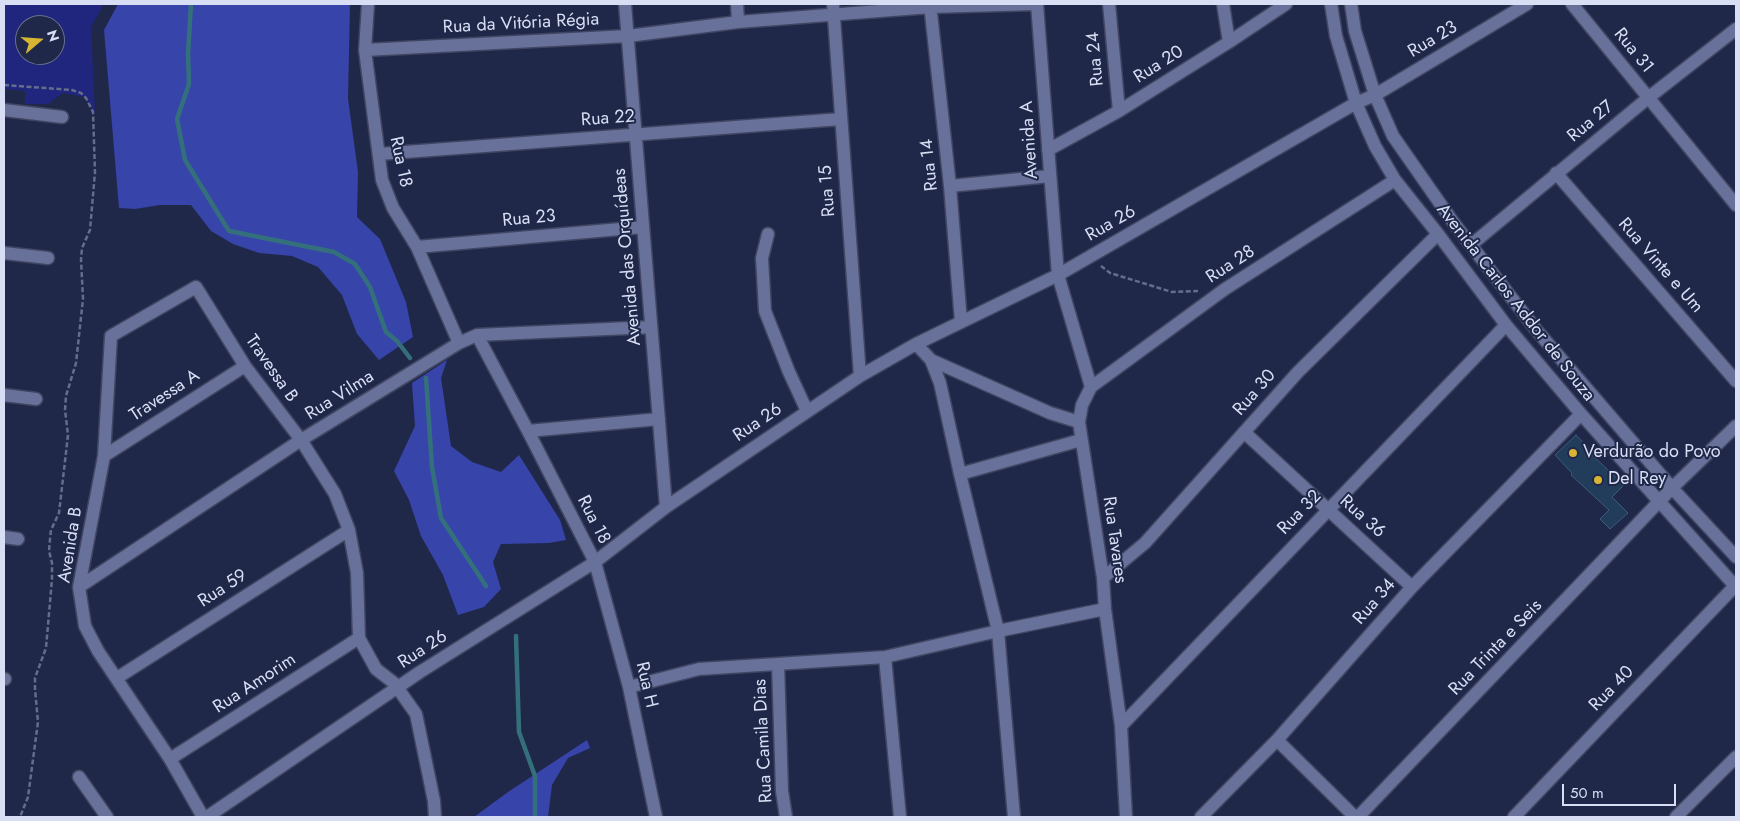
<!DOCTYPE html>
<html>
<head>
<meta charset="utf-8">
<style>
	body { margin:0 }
	#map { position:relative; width:1740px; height:821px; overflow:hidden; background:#202849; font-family:Jost,sans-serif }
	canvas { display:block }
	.frame { position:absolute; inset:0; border:5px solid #d8dff5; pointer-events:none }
	.north { position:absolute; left:15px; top:15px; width:50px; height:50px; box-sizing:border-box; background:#202849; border:1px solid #6a718e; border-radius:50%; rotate:72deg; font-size:14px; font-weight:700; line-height:20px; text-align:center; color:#d8dff5 }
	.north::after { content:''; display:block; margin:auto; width:18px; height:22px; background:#d8b434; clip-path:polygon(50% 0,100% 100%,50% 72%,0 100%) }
	.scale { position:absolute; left:1562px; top:784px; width:114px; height:22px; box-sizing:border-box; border:2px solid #d8dff5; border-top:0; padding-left:6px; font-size:15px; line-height:18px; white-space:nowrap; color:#d8dff5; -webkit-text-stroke:4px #202849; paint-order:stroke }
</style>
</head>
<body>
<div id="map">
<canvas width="1740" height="821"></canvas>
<div class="frame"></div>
<div class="north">N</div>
<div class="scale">50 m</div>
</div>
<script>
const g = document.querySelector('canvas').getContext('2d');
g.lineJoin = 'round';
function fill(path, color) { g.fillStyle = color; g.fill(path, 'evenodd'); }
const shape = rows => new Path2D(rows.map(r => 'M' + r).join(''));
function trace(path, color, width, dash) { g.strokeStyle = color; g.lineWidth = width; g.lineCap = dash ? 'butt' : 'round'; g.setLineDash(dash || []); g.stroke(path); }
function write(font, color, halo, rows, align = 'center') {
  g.font = font + ' Jost,sans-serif'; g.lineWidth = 4; g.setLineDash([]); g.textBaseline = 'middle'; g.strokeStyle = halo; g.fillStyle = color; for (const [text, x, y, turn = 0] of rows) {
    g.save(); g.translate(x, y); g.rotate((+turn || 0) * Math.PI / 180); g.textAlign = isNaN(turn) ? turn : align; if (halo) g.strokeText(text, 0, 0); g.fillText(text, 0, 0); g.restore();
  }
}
const green = shape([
	[4,4,104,4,91,27,95,114,84,97,63,93,48,104,25,104,25,91,4,89],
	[25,25,55,25,55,55,25,55]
]);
const forest = shape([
	[118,4,350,4,348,99,358,172,357,217,380,239,406,302,413,337,379,360,357,334,342,295,318,267,292,256,259,253,233,244,211,231,191,205,160,205,135,209,119,208,104,30],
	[447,360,441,378,451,446,472,462,501,472,519,455,560,520,566,540,549,543,501,544,493,562,501,589,484,607,458,615,443,575,421,536,409,500,394,471,415,426,412,383],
	[587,740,590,748,568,758,552,785,548,817,474,817,508,792]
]);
const stream = shape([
	[191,4,188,54,189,84,177,119,185,160,229,231,334,252,355,264,370,287,386,332,397,341,410,358],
	[426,378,432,467,441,518,486,586],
	[516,636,519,732,535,776,535,817]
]);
const building = shape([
	[1576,435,1592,452,1590,453,1624,485,1612,497,1628,513,1610,529,1600,519,1609,510,1571,475,1572,473,1555,455,1576,435]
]);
const path = shape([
	[4,85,72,90,81,93,86,98,93,112,95,172,90,230,82,248,81,259,83,299,76,363,66,396,65,410,68,435,59,513,51,530,50,539,49,551,52,563,52,579,46,648,35,678,35,689,38,722,28,797,20,817],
	[1101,266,1110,273,1172,292,1198,291]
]);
const minor = shape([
	[368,4,365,50,382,180,393,208,417,247,459,343],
	[625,4,666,507],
	[737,4,738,22],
	[833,4,860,376],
	[930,4,950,186,961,322],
	[1037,4,1058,275,1091,387,1082,405,1079,422,1103,578,1105,609,1121,726,1126,817],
	[1109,4,1119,111],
	[1223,4,1229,42],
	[1331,4,1336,36,1356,103,1375,146,1395,180,1438,234,1506,325,1581,414,1736,587],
	[1351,4,1355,31,1375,95,1393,136,1453,222,1538,332,1672,488,1736,557],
	[1572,4,1736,205],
	[365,50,628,36,738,22,931,7,1037,4],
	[4,110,62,117],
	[1048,150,1119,111,1229,42,1286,4],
	[379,154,841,119],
	[1556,173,1736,381],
	[950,186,1050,176],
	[768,234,762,258,765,311,789,372,807,411],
	[1471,245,1648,98,1736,29],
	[417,247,643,227],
	[4,253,48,258],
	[477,335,528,431,595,562,629,687,656,817],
	[916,344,931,360,940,383,960,474,998,631,1014,817],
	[931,360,1050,413,1079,422],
	[1091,387,1225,289,1395,180],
	[4,395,36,399],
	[528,431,659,419],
	[1244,432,1412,587],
	[104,456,245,366],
	[960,474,1081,440],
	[4,537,18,539],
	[1103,578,1145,543,1298,372,1438,234],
	[79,587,301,440,459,343,477,335,651,327],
	[885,657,900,817],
	[778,664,782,791,786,817],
	[117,678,349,530],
	[4,679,5,679],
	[629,687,699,669,885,657,998,631,1105,609],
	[1121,726,1506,325],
	[1277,740,1355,817],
	[170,759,359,638],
	[79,777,107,817],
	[203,817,170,759,98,651,85,626,79,587,104,456,111,336,196,287,245,366,301,440,335,494,349,530,357,573,359,638,376,669,394,683,416,714,434,801,435,817],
	[207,817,420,672,595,562,666,507,860,376,916,344,1058,275,1356,103,1375,95,1527,4],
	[1201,817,1277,740,1412,587,1581,414],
	[1358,817,1672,488,1736,426],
	[1514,817,1735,586],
	[1676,817,1736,757]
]);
const markers = [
	[1573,453,5,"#d8b434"],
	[1598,480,5,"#d8b434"]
];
const streetNames = [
	["Rua da Vitória Régia",521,24,-3],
	["Rua 23",1433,40,-31],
	["Rua 31",1633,51,51],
	["Rua 24",1096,59,-95],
	["Rua 20",1159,65,-32],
	["Rua 22",608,119,-4],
	["Rua 27",1591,122,-40],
	["Avenida A",1030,140,-94],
	["Rua 18",400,162,78],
	["Rua 14",930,165,-96],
	["Rua 15",828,191,-94],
	["Rua 23",529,219,-5],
	["Rua 26",1111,224,-30],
	["Avenida das Orquídeas",628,257,-95],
	["Rua 28",1231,265,-33],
	["Rua Vinte e Um",1660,266,49],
	["Avenida Carlos Addor de Souza",1515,303,52],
	["Travessa B",271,369,55],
	["Rua 30",1255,393,-49],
	["Travessa A",165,396,-33],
	["Rua Vilma",340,396,-32],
	["Rua 26",758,423,-34],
	["Rua 32",1300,513,-46],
	["Rua 36",1362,517,42],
	["Rua 18",593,520,63],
	["Rua Tavares",1114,540,82],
	["Avenida B",71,545,-81],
	["Rua 59",223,589,-33],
	["Rua 34",1375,602,-49],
	["Rua Trinta e Seis",1496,648,-46],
	["Rua 26",423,650,-33],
	["Rua Amorim",255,684,-33],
	["Rua H",646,685,77],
	["Rua 40",1612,689,-46],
	["Rua Camila Dias",764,741,-93]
];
const poiNames = [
	["Verdurão do Povo",1583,453],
	["Del Rey",1608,480]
];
fill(green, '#20267e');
fill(forest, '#3744a9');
trace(stream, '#34707c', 4.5);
fill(building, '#223d5c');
trace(building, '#3f5b7b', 1);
trace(minor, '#404562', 15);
trace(path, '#656d8a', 2.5, [5, 2.5]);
trace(minor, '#677199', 12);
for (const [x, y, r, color] of markers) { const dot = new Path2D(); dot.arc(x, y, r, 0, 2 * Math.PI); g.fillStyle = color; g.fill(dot); trace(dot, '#202849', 2); }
write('18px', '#d8dff5', '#202849', streetNames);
write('18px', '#d8dff5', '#202849', poiNames, 'left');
</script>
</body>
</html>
